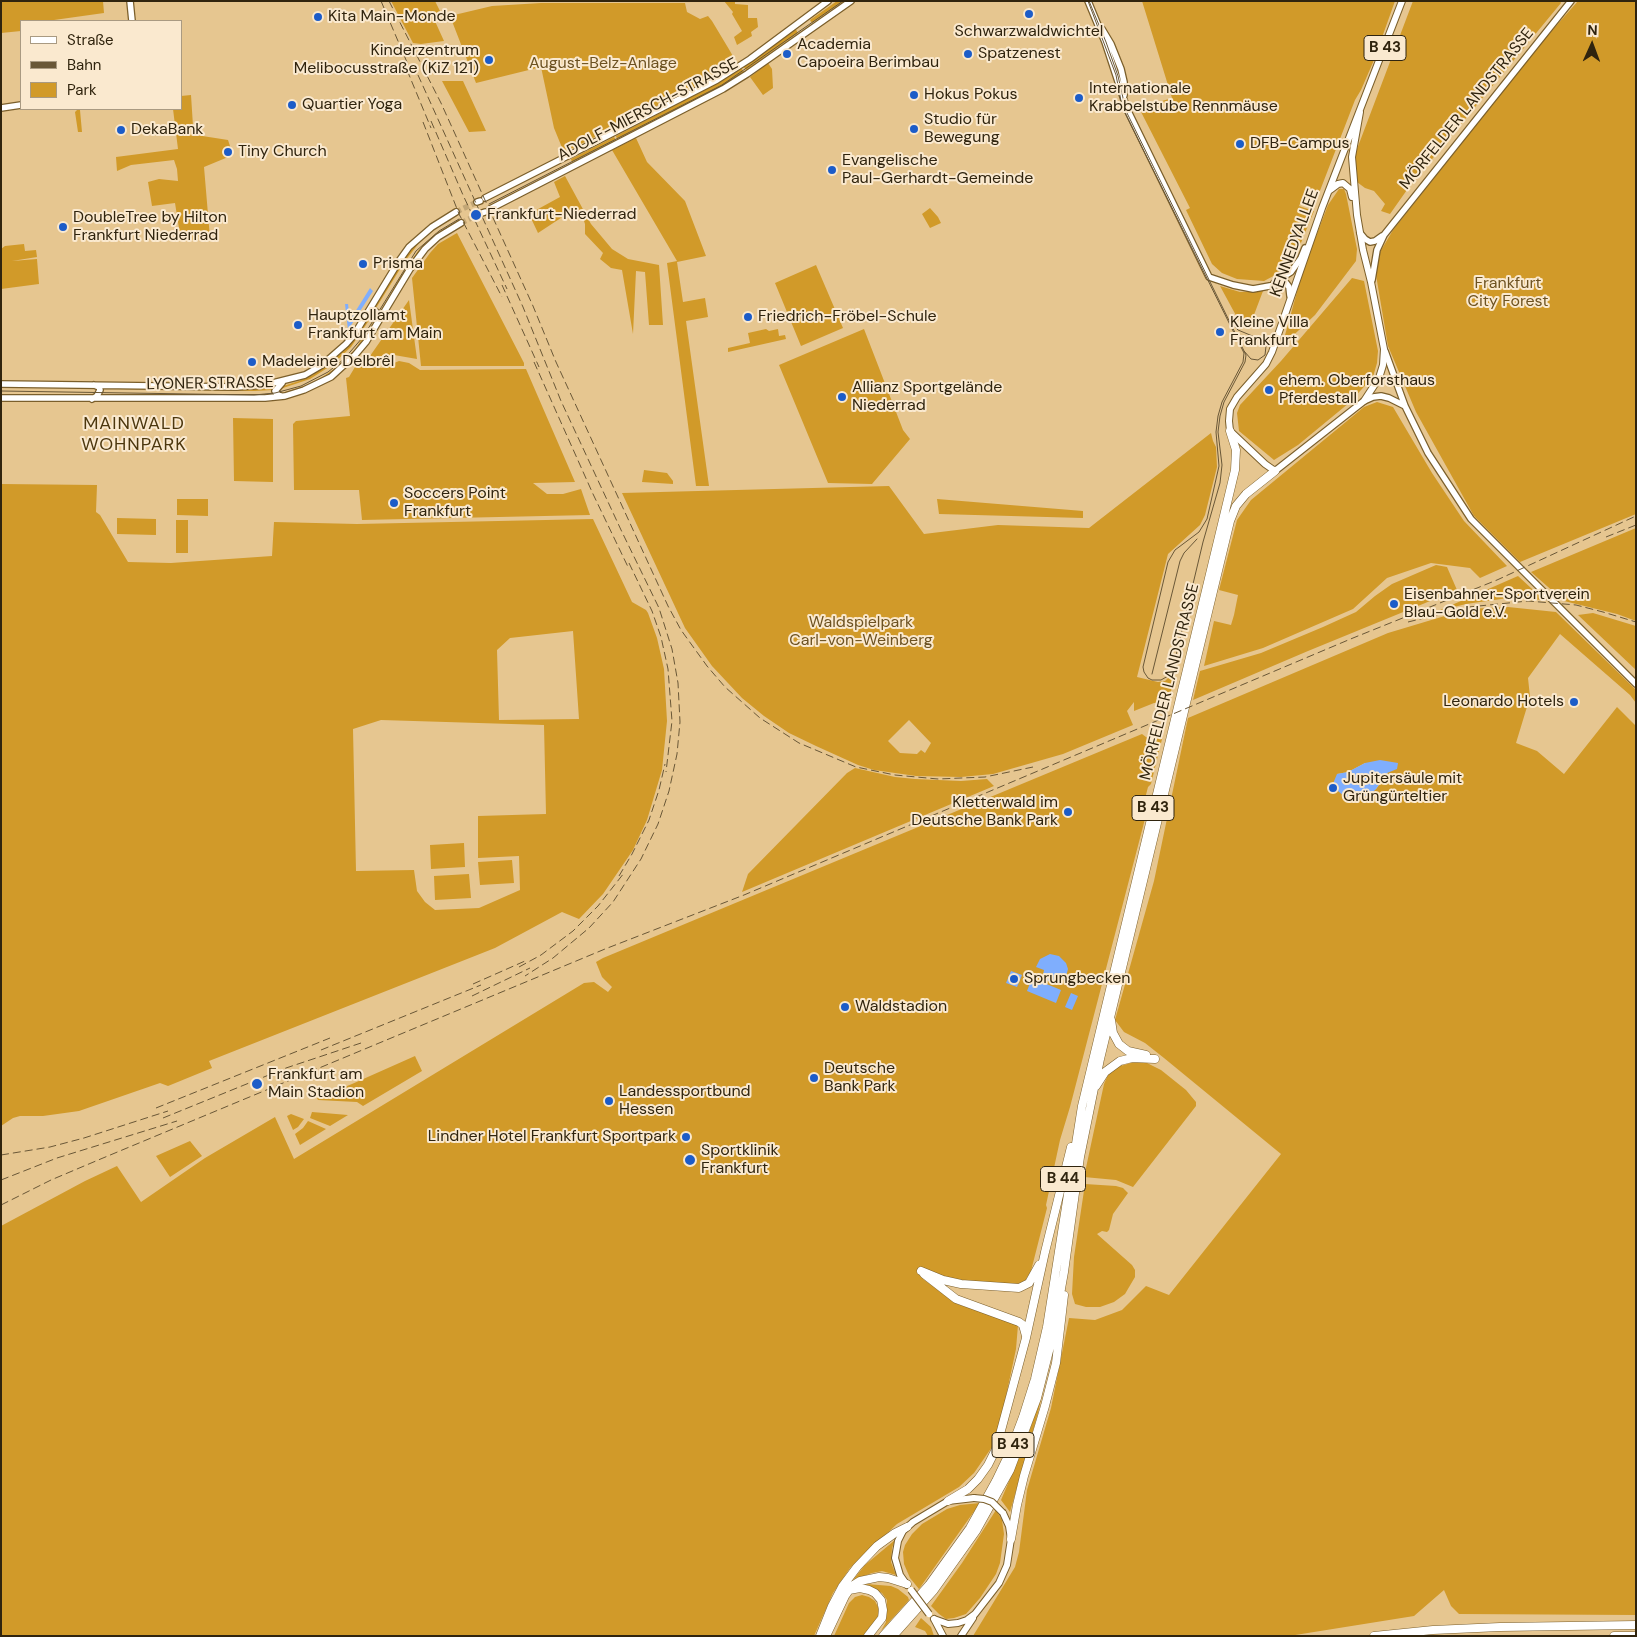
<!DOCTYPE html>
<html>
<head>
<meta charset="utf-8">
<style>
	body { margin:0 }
	#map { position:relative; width:1637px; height:1637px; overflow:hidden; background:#e6c690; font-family:"DM Sans",sans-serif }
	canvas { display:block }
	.frame { position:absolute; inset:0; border:2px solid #30240e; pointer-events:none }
	.legend { position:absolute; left:20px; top:20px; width:162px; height:90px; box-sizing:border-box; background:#fae9cf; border:1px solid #a99a82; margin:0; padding:6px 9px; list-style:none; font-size:15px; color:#30240e }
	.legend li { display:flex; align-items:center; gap:10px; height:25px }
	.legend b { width:25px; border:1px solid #a99a82 }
	.north { position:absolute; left:1567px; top:20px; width:50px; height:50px; -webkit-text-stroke:4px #fae9cf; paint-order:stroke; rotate:2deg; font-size:14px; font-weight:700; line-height:20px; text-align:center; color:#30240e }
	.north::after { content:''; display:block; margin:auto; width:18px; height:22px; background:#30240e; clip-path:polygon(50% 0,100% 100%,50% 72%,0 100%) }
</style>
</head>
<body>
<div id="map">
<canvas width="1637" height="1637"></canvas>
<div class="frame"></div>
<ul class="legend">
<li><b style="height:6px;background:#fff"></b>Straße</li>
<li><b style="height:6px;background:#695737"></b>Bahn</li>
<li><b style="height:14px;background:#d19a29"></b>Park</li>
</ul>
<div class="north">N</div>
</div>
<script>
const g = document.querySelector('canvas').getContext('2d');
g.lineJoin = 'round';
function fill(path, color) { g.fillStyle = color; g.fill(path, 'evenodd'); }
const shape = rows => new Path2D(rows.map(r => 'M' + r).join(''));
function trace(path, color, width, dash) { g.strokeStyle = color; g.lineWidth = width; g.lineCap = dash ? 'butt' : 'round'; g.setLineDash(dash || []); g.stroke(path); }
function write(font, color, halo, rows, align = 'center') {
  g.font = font + ' "DM Sans",sans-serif'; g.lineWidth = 4; g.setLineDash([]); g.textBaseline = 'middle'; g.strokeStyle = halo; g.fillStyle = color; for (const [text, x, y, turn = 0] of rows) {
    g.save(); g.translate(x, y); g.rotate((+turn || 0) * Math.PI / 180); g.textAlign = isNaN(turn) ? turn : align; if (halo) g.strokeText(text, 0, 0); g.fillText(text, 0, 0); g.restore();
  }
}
const green = shape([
	[1,1,103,1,104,13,54,20,54,21,21,21,21,31,1,33],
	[391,1,435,1,440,11,439,14,434,19,444,41,421,44,413,43],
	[724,1,735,1,735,4,748,5,748,18,757,18,758,27,751,32,752,36,737,45,734,37,742,31,732,14,733,12],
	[837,1,844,1,812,23,810,20],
	[1142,1,1395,1,1374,60,1361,90,1355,100,1316,201,1303,197,1299,206,1314,211,1294,260,1281,272,1264,281,1237,279,1222,273,1212,264,1186,210,1190,208,1139,108,1172,98],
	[1413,1,1560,1,1561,3,1409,187,1390,214,1381,211,1385,204,1374,191,1365,188,1357,182,1354,157],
	[1578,1,1636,1,1636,514,1520,562,1474,516,1416,412,1388,346,1376,275,1380,252,1393,230,1541,43],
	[541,3,685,3,687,12,700,19,708,16,712,21,730,51,735,60,734,63,710,79,567,151,563,150,554,128,541,67,476,83,450,16,492,6],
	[795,28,798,33,746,70,743,66],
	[768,63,772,69,773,88,763,95,750,77],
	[741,68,744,72,720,87,617,139,616,136,720,82],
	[442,81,463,81,486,131,469,132],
	[191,95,193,126,196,135,228,140,233,155,204,167,210,238,181,241,175,203,152,206,148,182,159,179,178,181,177,169,174,160,131,165,117,171,116,157,178,149,173,109,181,109,181,96],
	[78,109,93,109,80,110,82,132,78,132,75,112],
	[614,137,616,140,572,162,571,159],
	[636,138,647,162,685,201,706,256,677,262,683,302,705,298,708,317,686,321,709,486,696,486,667,263,677,261,612,150],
	[565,176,591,224,612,249,628,259,659,265,663,325,649,325,645,272,636,271,633,334,622,270,611,268,600,259,603,253,585,234,585,224,582,215,576,219,570,212,538,233,529,214,560,197,554,182],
	[1339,189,1344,189,1346,194,1357,249,1356,261,1315,315,1282,346,1303,270,1328,205],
	[930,208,938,217,941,223,930,228,922,214],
	[450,218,451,220,435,228,423,238,405,261,376,308,373,308,392,275,410,250,430,231],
	[453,224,455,226,432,239,380,313,399,279,418,251,431,238],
	[457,233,524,363,524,366,421,366,412,278,430,253,438,244],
	[24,244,25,251,36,250,37,257,12,261,37,259,39,284,1,289,1,249,5,246],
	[816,265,843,328,801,346,775,283],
	[1352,278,1364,281,1378,351,1377,363,1373,377,1349,403,1298,445,1274,460,1239,431,1237,413,1240,405,1281,361],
	[1220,286,1240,292,1263,291,1252,320,1239,321],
	[409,300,417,359,394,355,381,363,370,356],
	[374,313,351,347,332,365,310,379,280,389,280,387,299,381,313,375,339,355,352,341,370,314],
	[376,317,362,341,349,359,332,374,301,389,281,395,279,394,301,387,315,382,337,367,354,351],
	[766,329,769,331,778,329,779,336,785,335,786,339,728,352,728,348,750,343,748,333],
	[864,329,903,430,910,439,872,484,828,483,779,365],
	[361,357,371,366,382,368,399,361,409,363,420,370,526,369,575,482,533,483,547,494,563,494,581,489,590,515,362,520,359,490,294,490,293,424,296,421,350,416,346,378,349,377],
	[274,386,273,390,254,391,108,389,108,387,229,390],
	[1377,402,1393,407,1432,473,1464,521,1507,566,1480,578,1470,568,1431,563,1387,578,1353,609,1263,648,1204,666,1214,621,1231,625,1234,615,1238,595,1219,590,1237,520,1251,500,1364,407],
	[233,418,273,419,273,482,234,481],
	[1211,433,1213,441,1216,447,1217,467,1205,515,1200,525,1168,554,1137,677,1158,682,1165,681,1172,674,1174,678,1170,696,1162,699,1161,703,1154,703,1134,711,1134,702,1127,711,1133,725,1063,754,993,774,961,777,916,776,874,770,858,765,816,746,789,733,764,716,742,698,712,666,685,628,622,493,889,486,924,534,998,525,1089,528],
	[909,720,931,743,925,753,921,750,917,754,900,753,888,741],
	[644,470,667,473,673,481,673,484,642,482],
	[1,484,97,485,96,512,100,515,128,562,171,563,272,556,274,522,357,524,593,519,632,602,646,610,648,613,657,638,664,669,667,721,662,770,647,820,633,850,603,894,579,919,562,912,495,948,209,1061,212,1068,168,1086,160,1083,79,1111,43,1116,20,1116,13,1118,1,1126],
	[573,631,579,719,499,720,497,650,510,638],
	[381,720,544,725,546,814,478,816,478,858,519,856,520,890,479,908,435,910,425,902,417,891,414,870,356,871,353,729],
	[177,499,208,499,208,516,177,515],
	[937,499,1083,511,1083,518,939,514],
	[117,518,156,519,156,535,117,534],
	[176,520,188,520,188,553,176,553],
	[1636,528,1636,621,1617,614,1564,601,1531,572],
	[1436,565,1447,567,1457,590,1308,651,1193,700,1200,671,1261,653,1323,627,1356,612,1375,596,1392,584],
	[1518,576,1544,600,1508,598,1466,604,1438,611],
	[1508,607,1556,612,1636,690,1636,703,1630,695,1560,634,1528,678,1530,697,1516,743,1537,751,1564,774,1617,707,1636,726,1636,1615,1459,1614,1451,1606,1444,1590,1414,1616,1289,1636,973,1636,1015,1567,1019,1552,1027,1490,1051,1408,1069,1318,1095,1320,1122,1310,1146,1286,1169,1295,1281,1154,1164,1058,1145,1043,1124,1032,1115,1020,1154,881,1188,718,1388,633,1468,609],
	[1365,763,1388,773,1376,789,1360,797,1345,797,1337,774,1348,772],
	[1593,613,1636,626,1636,670,1578,615],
	[1161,733,1163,735,1151,784,1148,787,1139,822,1142,814,1146,815,1070,1107,1060,1140,1046,1205,1047,1208,1031,1271,1026,1279,1027,1282,1013,1285,956,1281,928,1271,923,1279,957,1304,1018,1325,1016,1349,1002,1415,992,1447,974,1473,959,1487,897,1524,850,1568,833,1593,814,1636,1,1636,1,1226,85,1181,117,1166,141,1202,205,1158,275,1117,294,1159,584,983,594,982,608,992,612,987,602,977,596,962,603,958,1142,734,1150,740],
	[855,768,895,777,915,779,961,781,987,779,994,786,742,892,748,874,847,773],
	[464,843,465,867,431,869,430,845],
	[512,860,514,883,480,885,478,862],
	[469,874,471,898,435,900,434,876],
	[415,1056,422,1071,363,1106,357,1102,318,1100,317,1098,352,1084],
	[1134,1062,1147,1063,1161,1070,1186,1090,1196,1102,1196,1106,1133,1187,1116,1180,1084,1177,1104,1084,1108,1075,1117,1067],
	[312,1112,348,1115,330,1126,310,1118],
	[291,1114,304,1119,298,1127,293,1130,287,1116],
	[308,1121,326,1129,300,1145,295,1134,303,1128],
	[190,1141,202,1156,170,1177,156,1156],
	[1085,1184,1116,1186,1123,1188,1128,1193,1113,1214,1109,1230,1107,1232,1102,1231,1097,1234,1132,1265,1135,1270,1135,1277,1125,1294,1114,1302,1100,1307,1086,1307,1075,1304,1072,1294,1074,1257],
	[1043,1391,1038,1413,1010,1512,1001,1500,1025,1444],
	[980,1503,919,1589,910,1578,904,1564,903,1552,905,1545,912,1534,922,1524,947,1509,960,1505],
	[996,1510,1002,1520,1004,1534,1000,1563,996,1574,980,1598,966,1614,954,1618,946,1619,939,1614,931,1606,962,1563],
	[895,1540,892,1548,891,1562,896,1575,882,1571,872,1573,853,1580,865,1565],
	[866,1584,891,1586,898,1589,908,1597,909,1600,881,1631,886,1622,887,1600,882,1593],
	[862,1595,869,1597,875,1601,878,1607,878,1616,872,1625,863,1636,834,1636,849,1603,855,1597],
	[921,1618,931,1627,934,1636,928,1636,925,1631,915,1627]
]);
const water = shape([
	[370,288,373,291,348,330,345,304,348,304,350,320],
	[1380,760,1398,763,1397,769,1387,773,1376,789,1369,796,1345,797,1332,786,1337,774,1348,772,1365,763],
	[1050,954,1059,956,1066,963,1068,969,1065,980,1058,977,1053,981,1048,981,1043,975,1044,970,1036,967,1040,959],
	[1011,971,1022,975,1017,987,1006,983],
	[1032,978,1061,990,1056,1003,1027,991],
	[1071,993,1078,996,1072,1010,1065,1007]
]);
const secondaryTunnel = shape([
	[456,212,477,202],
	[461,223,482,213]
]);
const secondary = shape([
	[130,1,132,21],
	[1088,1,1105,42,1127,109,1209,277,1233,285,1253,289,1286,283,1289,287,1290,296],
	[1102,29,1111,44,1121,69,1124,82,1124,95],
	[1,108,21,105],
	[485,198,717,80,750,59,828,1],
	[477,202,480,201],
	[490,209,723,89,747,74,851,1],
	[482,213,485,212],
	[1360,233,1365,239,1370,242,1375,241,1382,236],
	[1372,280,1377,250,1384,235,1571,1],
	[1274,283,1291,272,1301,258,1305,248],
	[369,311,374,310,377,313,378,321],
	[1385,351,1405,406,1428,453,1471,519,1636,684],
	[1,384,236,387,265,385,305,375,322,365,346,344,354,335,399,261,409,247,432,227,456,212],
	[281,396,278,395,275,391,282,383],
	[1,398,265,398,285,396,304,390,331,377,355,355,366,342,410,269,425,249,438,237,461,223],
	[92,399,97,396,100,390,99,387,94,385],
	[1364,401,1373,397,1381,396,1389,398,1405,406]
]);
const primary = shape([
	[1360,112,1352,157,1357,215,1363,250,1371,282,1384,349,1383,365,1379,378,1364,401,1275,471,1265,464,1230,431,1229,421,1230,409,1237,397,1266,364,1272,352,1322,208,1402,1],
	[1330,190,1338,184,1343,183,1350,189,1352,197],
	[907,1585,900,1575,895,1558,898,1541,903,1531,913,1522,948,1501,974,1498],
	[934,1619,948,1624,958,1623,967,1620,975,1614,999,1583,1007,1565,1011,1539,1009,1526,1003,1513],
	[934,1619,943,1636],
	[961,1636,973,1618]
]);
const highway = shape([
	[1111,1020,1113,1033,1119,1044,1128,1051,1146,1055],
	[1096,1086,1105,1072,1120,1061,1132,1058,1155,1059],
	[921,1271,943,1280,961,1284,1019,1288,1029,1283,1039,1265],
	[924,1274,956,1299,1019,1322,1023,1325,1026,1336],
	[948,1501,968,1489,978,1479,988,1465,996,1449,1026,1338,1045,1252,1071,1147],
	[1011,1539,1017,1505,1024,1476,1045,1406,1056,1363,1064,1295],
	[849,1590,860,1588,869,1590,875,1593,881,1600,883,1610,882,1618,868,1636],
	[820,1636,832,1606,842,1587,857,1567,877,1546,895,1533,907,1527],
	[826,1636,845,1596,852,1586,860,1581,879,1577,888,1578,907,1584],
	[883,1636,929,1585,970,1528,996,1481,1009,1454,1023,1417,1035,1379,1047,1327,1082,1106,1235,470,1236,450,1230,431],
	[893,1636,934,1590,976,1531,1010,1470,1037,1398,1052,1339,1064,1272,1080,1157,1100,1059,1230,521,1236,506,1246,494,1275,471],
	[1374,1636,1433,1630,1500,1627,1636,1625],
	[1614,1636,1636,1636]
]);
const tram = shape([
	[1088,1,1116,75,1121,101,1125,113,1244,353,1243,362,1222,402,1218,416,1216,432,1219,466,1207,519,1199,532,1175,550,1168,562,1143,667,1144,672,1148,678,1152,680,1161,680,1168,676,1173,668,1203,542,1220,483,1222,465,1218,432,1220,416,1224,402,1245,362,1246,355,1126,111,1118,76,1106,42,1089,1],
	[489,204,722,85,843,1],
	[1232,324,1238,330,1262,340,1266,346,1265,355,1258,360,1251,359,1244,351],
	[1,391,254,395,275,393,301,386,328,372,344,359,363,337,416,251,439,231,459,219],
	[1152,674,1180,561,1184,553,1197,539]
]);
const rail = shape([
	[381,1,412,74],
	[389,1,441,103,533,306,556,362,668,606,681,630,707,666,725,687,760,718,799,743,856,767,895,775,938,779,985,777,1033,767],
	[413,64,523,307,561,401,622,532,659,608,672,649,678,683,680,722,677,754,669,791,658,824,641,859,613,902,589,928,553,958,525,976],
	[407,70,431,128],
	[431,121,463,195,507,289],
	[423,122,459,214,502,297],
	[502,285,539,367],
	[534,362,593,494,629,569],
	[1606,537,1636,525],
	[629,563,652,611,661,637,668,669,672,721,666,772],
	[1408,622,1469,607,1528,601,1576,605,1603,612,1636,622],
	[619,876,632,854,649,820,659,790,665,764],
	[519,967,541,955,573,931,598,906,624,873],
	[473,984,525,961],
	[472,996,530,968],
	[321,1050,481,985],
	[156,1108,330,1038],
	[163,1118,286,1068,361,1043],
	[1,1155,50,1147,84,1138,168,1111],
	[1,1180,57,1158,177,1121],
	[1,1205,51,1180,103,1158,605,949,744,895,1353,638,1497,580,1636,516]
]);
const primaryBridge = shape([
	[974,1498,984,1499,992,1502,1003,1513],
	[911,1590,929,1614]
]);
const markers = [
	[1029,14,5,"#1c5cc8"],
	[318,17,5,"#1c5cc8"],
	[787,54,5,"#1c5cc8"],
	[968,54,5,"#1c5cc8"],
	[489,60,5,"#1c5cc8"],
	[914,95,5,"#1c5cc8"],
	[1079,98,5,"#1c5cc8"],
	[292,105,5,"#1c5cc8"],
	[914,129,5,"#1c5cc8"],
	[121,130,5,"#1c5cc8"],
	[1240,144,5,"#1c5cc8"],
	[228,152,5,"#1c5cc8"],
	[832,170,5,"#1c5cc8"],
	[476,215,6,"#1c5cc8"],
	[63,227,5,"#1c5cc8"],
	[363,264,5,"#1c5cc8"],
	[748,317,5,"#1c5cc8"],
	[298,325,5,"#1c5cc8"],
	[1220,332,5,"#1c5cc8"],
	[252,362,5,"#1c5cc8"],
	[1269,390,5,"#1c5cc8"],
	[842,397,5,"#1c5cc8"],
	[394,503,5,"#1c5cc8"],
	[1394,604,5,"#1c5cc8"],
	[1574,702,5,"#1c5cc8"],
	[1333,788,5,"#1c5cc8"],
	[1068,812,5,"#1c5cc8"],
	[1014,979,5,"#1c5cc8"],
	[845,1007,5,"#1c5cc8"],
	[814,1078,5,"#1c5cc8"],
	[257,1084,6,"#1c5cc8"],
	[609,1101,5,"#1c5cc8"],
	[686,1137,5,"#1c5cc8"],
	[690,1160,6,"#1c5cc8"]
];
const shields = [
	[1385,48,42],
	[1153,808,42],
	[1063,1179,45],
	[1013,1445,42]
];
const shieldNames = [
	["B 43",1385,48],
	["B 43",1153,808],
	["B 44",1063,1179],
	["B 43",1013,1445]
];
const poiNames = [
	["Kita Main-Monde",328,17],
	["Schwarzwaldwichtel",1029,32,"center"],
	["Academia",797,45],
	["Capoeira Berimbau",797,63],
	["Kinderzentrum",479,51,"right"],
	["Melibocusstraße (KiZ 121)",479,69,"right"],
	["Spatzenest",978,54],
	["Internationale",1089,89],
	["Krabbelstube Rennmäuse",1089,107],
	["Hokus Pokus",924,95],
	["Quartier Yoga",302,105],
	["Studio für",924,120],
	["Bewegung",924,138],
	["DekaBank",131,130],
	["DFB-Campus",1250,144],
	["Tiny Church",238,152],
	["Evangelische",842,161],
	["Paul-Gerhardt-Gemeinde",842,179],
	["Frankfurt-Niederrad",487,215],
	["DoubleTree by Hilton",73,218],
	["Frankfurt Niederrad",73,236],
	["Prisma",373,264],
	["Hauptzollamt",308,316],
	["Frankfurt am Main",308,334],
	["Friedrich-Fröbel-Schule",758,317],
	["Kleine Villa",1230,323],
	["Frankfurt",1230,341],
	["Madeleine Delbrêl",262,362],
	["ehem. Oberforsthaus",1279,381],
	["Pferdestall",1279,399],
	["Allianz Sportgelände",852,388],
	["Niederrad",852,406],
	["Soccers Point",404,494],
	["Frankfurt",404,512],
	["Eisenbahner-Sportverein",1404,595],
	["Blau-Gold e.V.",1404,613],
	["Leonardo Hotels",1564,702,"right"],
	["Jupitersäule mit",1343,779],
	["Grüngürteltier",1343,797],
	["Kletterwald im",1058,803,"right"],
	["Deutsche Bank Park",1058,821,"right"],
	["Sprungbecken",1024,979],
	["Waldstadion",855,1007],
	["Deutsche",824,1069],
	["Bank Park",824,1087],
	["Frankfurt am",268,1075],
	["Main Stadion",268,1093],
	["Landessportbund",619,1092],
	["Hessen",619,1110],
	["Lindner Hotel Frankfurt Sportpark",676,1137,"right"],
	["Sportklinik",701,1151],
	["Frankfurt",701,1169]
];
const parkNames = [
	["August-Belz-Anlage",603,64],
	["Frankfurt",1508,284],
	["City Forest",1508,302],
	["Waldspielpark",861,623],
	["Carl-von-Weinberg",861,641]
];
const streetNames = [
	["MÖRFELDER LANDSTRASSE",1467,109,-51],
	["ADOLF-MIERSCH-STRASSE",648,110,-28],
	["KENNEDYALLEE",1295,243,-70],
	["LYONER STRASSE",210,384,-1],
	["MÖRFELDER LANDSTRASSE",1170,682,-76]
];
const neighbourhoodNames = [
	["MAINWALD",134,424],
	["WOHNPARK",134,445]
];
fill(green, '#d19a29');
fill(water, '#7faefd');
trace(secondaryTunnel, '#c2a676', 5.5, [5.5, 3]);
trace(secondary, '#7b5f2b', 8);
trace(primary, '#7b5f2b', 8);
trace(highway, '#7b5f2b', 9);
trace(secondary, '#fff', 5.5);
trace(primary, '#fff', 6);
trace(highway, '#fff', 8);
trace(tram, '#695737', 1);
trace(rail, '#695737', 1, [8, 4]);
trace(primaryBridge, '#7b5f2b', 8, []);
trace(primaryBridge, '#fff', 6);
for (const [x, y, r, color] of markers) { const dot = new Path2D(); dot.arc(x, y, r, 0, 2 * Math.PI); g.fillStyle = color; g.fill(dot); trace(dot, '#fae9cf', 2); }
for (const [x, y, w] of shields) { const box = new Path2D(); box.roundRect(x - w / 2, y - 12.5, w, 25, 4); g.fillStyle = '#fae9cf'; g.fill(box); trace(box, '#30240e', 1); }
write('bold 15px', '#30240e', null, shieldNames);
write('16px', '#30240e', '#fae9cf', poiNames, 'left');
write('16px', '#6d5221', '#fae9cf', parkNames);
write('16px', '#30240e', '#fae9cf', streetNames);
g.letterSpacing = '1px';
write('18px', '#4c370e', '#fae9cf', neighbourhoodNames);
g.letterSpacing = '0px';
</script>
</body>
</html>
